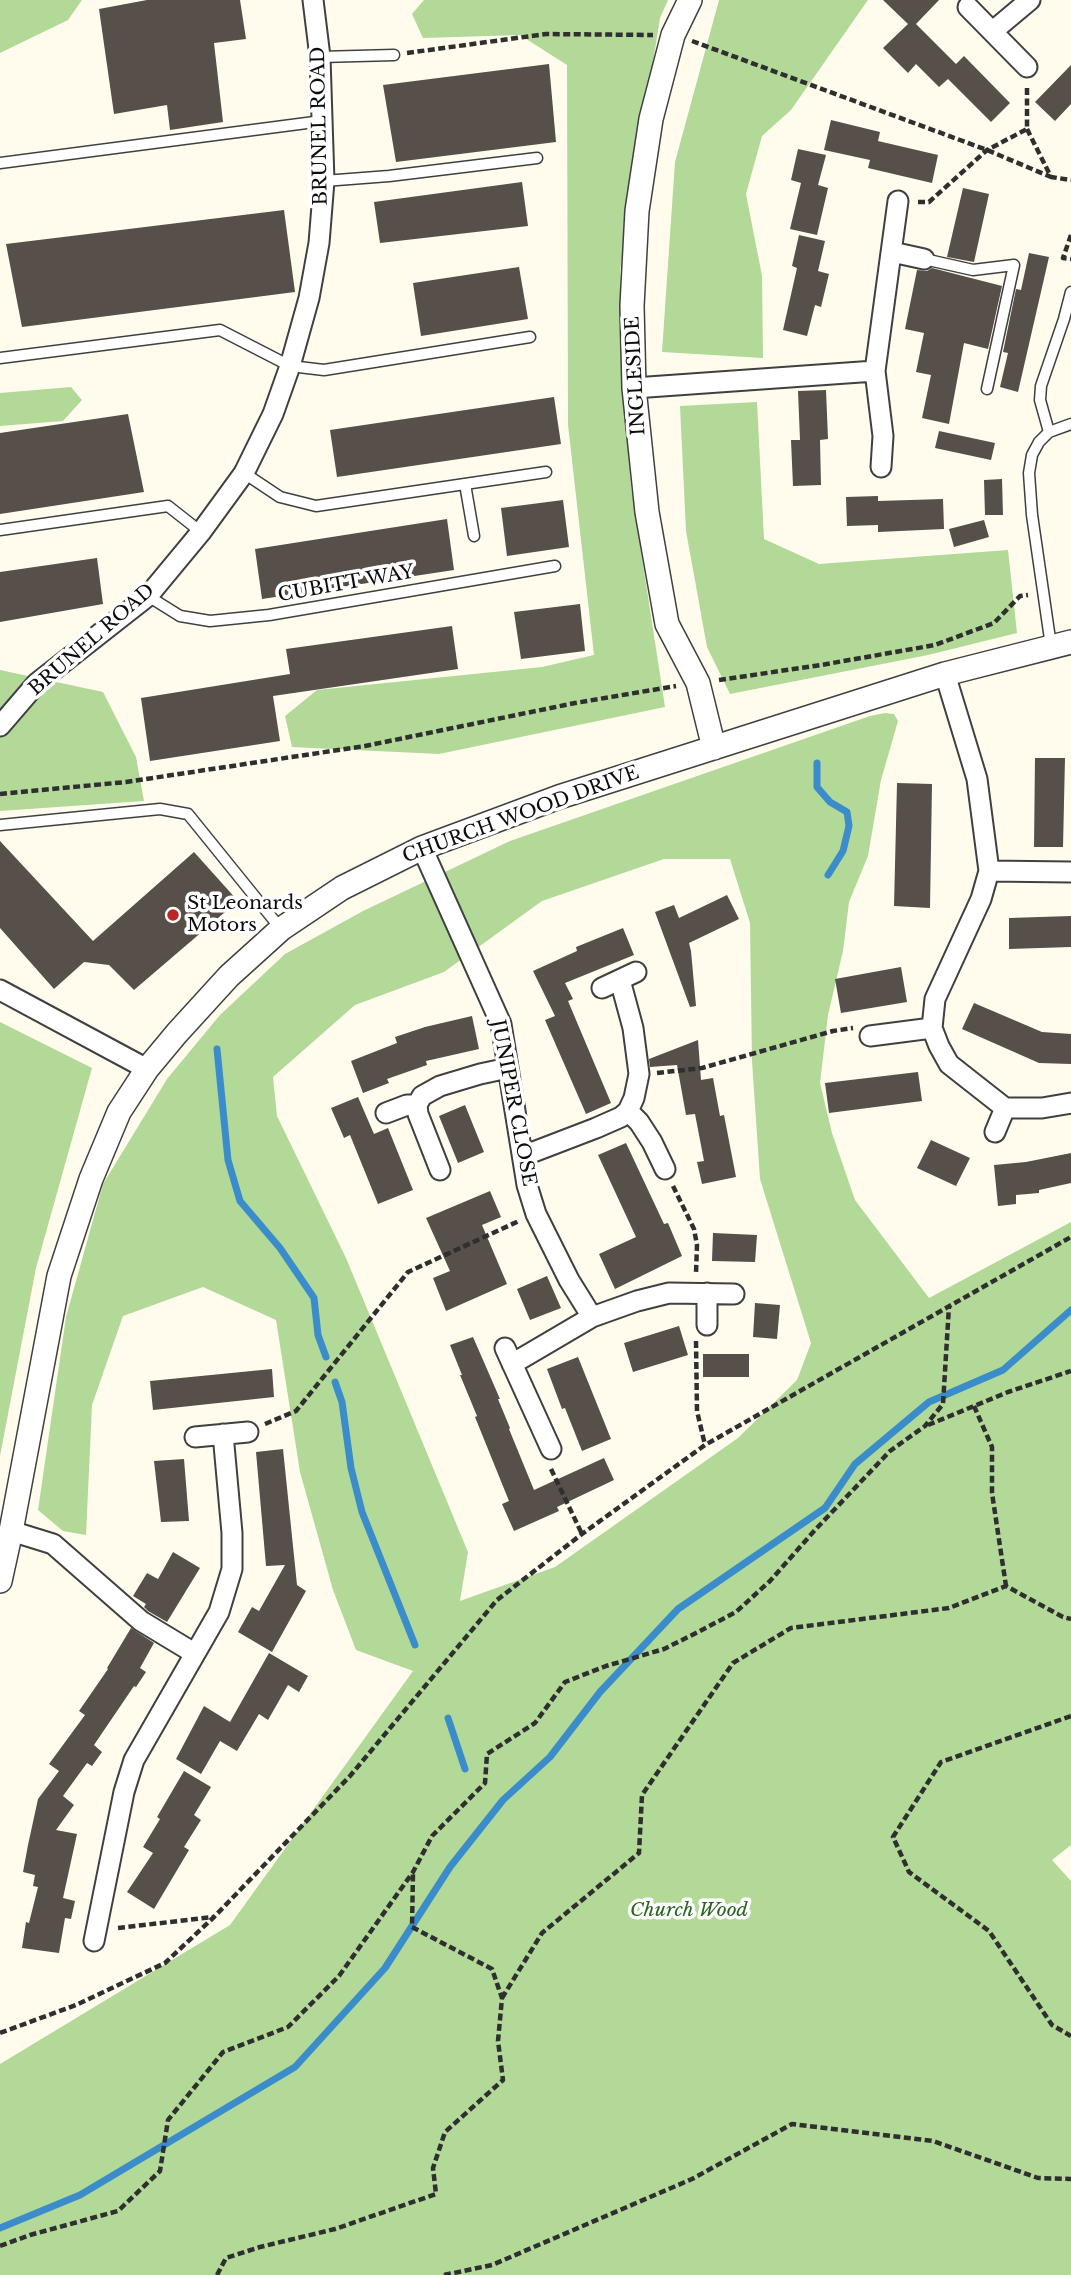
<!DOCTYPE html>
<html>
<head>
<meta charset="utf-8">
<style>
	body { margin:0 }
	canvas { display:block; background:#fffcee }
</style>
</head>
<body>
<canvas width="1071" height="2275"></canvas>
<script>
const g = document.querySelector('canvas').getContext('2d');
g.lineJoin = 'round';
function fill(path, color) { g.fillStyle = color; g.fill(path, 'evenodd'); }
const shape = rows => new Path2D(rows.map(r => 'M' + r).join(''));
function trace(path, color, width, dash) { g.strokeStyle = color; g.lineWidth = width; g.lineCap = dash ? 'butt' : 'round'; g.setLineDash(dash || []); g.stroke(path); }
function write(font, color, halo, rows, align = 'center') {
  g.font = font + ' "Libre Baskerville",serif'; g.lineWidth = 7; g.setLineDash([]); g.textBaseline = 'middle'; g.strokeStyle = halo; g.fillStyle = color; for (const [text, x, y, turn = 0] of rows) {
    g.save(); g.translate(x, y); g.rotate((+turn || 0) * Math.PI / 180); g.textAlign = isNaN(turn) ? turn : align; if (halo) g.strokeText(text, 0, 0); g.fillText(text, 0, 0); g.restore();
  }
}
const forest = shape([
	[0,0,82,0,68,20,0,53],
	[424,0,668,0,660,18,620,271,631,486,665,707,439,754,292,747,285,716,317,690,542,667,594,655,568,425,567,65,520,35,423,38,412,14],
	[719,0,868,0,791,110,762,136,746,194,762,276,763,358,662,352,675,162],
	[71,387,82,400,63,421,0,426,0,393],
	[757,402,764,539,819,564,1008,550,1017,633,928,655,730,694,707,647,686,531,680,406],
	[0,670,103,692,136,757,144,801,0,811],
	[885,713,894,714,898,721,881,780,868,856,849,902,843,951,828,1015,820,1083,832,1133,855,1200,929,1298,1071,1222,1071,1845,1052,1860,1071,1881,1071,2275,0,2275,0,2064,230,1925,413,1671,356,1650,333,1590,300,1472,276,1320,203,1287,123,1316,92,1405,86,1535,63,1531,38,1510,66,1317,103,1184,167,1079,220,1015,285,954,363,911,510,841,870,716],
	[664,859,730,859,750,923,752,1061,760,1179,811,1343,797,1380,738,1438,555,1567,460,1601,468,1552,346,1258,277,1116,273,1077,355,1005,444,972,542,901],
	[0,1022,92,1068,36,1268,0,1456]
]);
const stream = shape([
	[817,763,817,787,830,802,847,812,849,826,843,851,828,875],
	[217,1049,228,1160,240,1201,280,1248,314,1298,318,1335,326,1357],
	[335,1382,342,1402,351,1468,362,1512,415,1645],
	[448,1718,465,1769],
	[0,2228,80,2195,295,2067,385,1968,450,1867,503,1800,550,1757,600,1692,678,1609,825,1508,855,1464,929,1402,1003,1370,1071,1310]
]);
const building = shape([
	[147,0,240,0,246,39,214,43,223,122,170,130,167,105,114,114,99,9],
	[883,0,939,0,916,24,956,64,964,56,1010,103,991,122,948,79,939,87,916,64,908,73,883,48,908,24],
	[549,64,556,142,396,162,383,85],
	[1071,65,1071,104,1055,121,1035,102],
	[831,120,880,132,878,141,938,155,932,183,868,168,870,160,824,150],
	[798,149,826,155,818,185,828,188,817,235,790,229,801,183,791,180],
	[522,182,528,226,380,243,374,202],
	[963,188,989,194,974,262,947,257],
	[284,210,295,292,22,327,6,244],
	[799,235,825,241,818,271,829,274,821,307,815,305,807,336,783,330,797,268,792,266],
	[1029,253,1049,257,1018,392,1000,387,1008,353,1003,352,1016,289,1021,290],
	[519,267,528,319,421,336,413,283],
	[932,268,1002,286,988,349,964,343,949,424,922,418,931,375,916,372,924,333,905,329,917,270,927,271],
	[826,390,828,439,820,440,821,485,793,486,791,440,800,440,798,391],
	[554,397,561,444,337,477,330,430],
	[128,414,144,492,0,514,0,433],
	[939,431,995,443,991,460,935,448],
	[1002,479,1003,515,985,515,984,480],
	[878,496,878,501,943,499,944,529,878,532,878,525,847,526,846,497],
	[563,500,569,547,507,556,501,508],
	[447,519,454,570,262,599,255,549],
	[984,520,989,537,954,547,949,529],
	[97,558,103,604,0,622,0,572],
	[580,604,585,651,521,659,514,612],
	[452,626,458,669,273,696,280,741,150,761,141,698,290,674,286,649],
	[1035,758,1065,758,1063,847,1034,847],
	[897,783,932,784,930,908,894,906],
	[0,841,93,941,194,852,238,901,134,990,109,965,84,962,54,989,0,928],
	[727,895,739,919,689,943,691,951,696,1006,690,1007,655,912,674,905,679,918],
	[1071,916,1071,947,1009,949,1009,918],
	[623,928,634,955,565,983,573,999,568,1001,611,1103,586,1114,545,1020,555,1016,533,971,577,951,576,947],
	[901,967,907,1002,841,1013,835,979],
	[974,1003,1042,1032,1071,1034,1071,1064,1039,1063,962,1029],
	[472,1016,479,1049,426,1061,427,1065,387,1079,389,1083,363,1093,351,1061,397,1043,395,1037,425,1027],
	[698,1040,701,1080,713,1078,720,1116,724,1115,736,1177,702,1184,697,1162,704,1161,695,1114,686,1115,677,1065,650,1067,649,1059],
	[918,1072,922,1101,829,1113,825,1083],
	[358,1097,374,1134,388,1128,413,1190,378,1204,350,1135,344,1138,331,1108],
	[465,1105,484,1152,458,1163,439,1116],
	[931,1140,970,1158,956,1186,917,1168],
	[626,1143,664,1224,668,1223,682,1256,615,1289,599,1254,636,1237,598,1155],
	[1071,1153,1071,1183,1039,1190,1039,1193,1016,1195,1016,1204,998,1206,994,1165,1026,1162],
	[490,1191,501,1217,482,1225,507,1284,446,1311,433,1278,450,1271,426,1218],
	[713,1233,757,1235,755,1262,712,1261],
	[547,1276,561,1308,530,1320,517,1289],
	[755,1303,780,1305,777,1339,753,1337],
	[679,1326,688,1355,633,1372,624,1343],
	[473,1337,500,1399,498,1399,510,1428,509,1429,534,1490,604,1458,614,1480,557,1507,559,1511,514,1531,502,1504,509,1501,475,1417,477,1416,460,1375,462,1375,450,1345],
	[703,1354,749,1354,749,1377,703,1377],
	[578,1357,611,1439,582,1451,565,1408,562,1409,547,1369],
	[272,1369,274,1397,153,1410,150,1381],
	[283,1449,297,1585,306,1591,272,1652,238,1632,252,1607,259,1611,285,1565,266,1566,256,1452],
	[184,1459,189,1521,161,1522,154,1461],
	[173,1552,200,1568,167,1622,148,1611,144,1607,146,1604,133,1596,147,1573,158,1579],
	[131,1628,154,1643,140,1668,146,1672,136,1687,134,1686,94,1745,102,1752,92,1766,87,1763,63,1796,74,1805,56,1830,77,1834,63,1898,75,1901,71,1919,65,1918,59,1953,22,1948,26,1922,29,1923,38,1887,33,1886,35,1875,23,1872,28,1845,38,1799,59,1771,49,1764,85,1715,79,1711,108,1669,107,1668],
	[269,1653,308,1676,299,1692,288,1685,268,1720,259,1714,237,1751,220,1741,201,1774,176,1759,204,1706,230,1722],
	[184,1771,211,1787,194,1815,201,1820,184,1847,189,1850,154,1909,127,1892,153,1853,143,1847,160,1819,157,1817]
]);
const path = shape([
	[692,41,987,150,1051,177],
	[407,53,546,34,653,35],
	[1027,129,1051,177,1071,180],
	[918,202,929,202,987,150,1027,129,1027,85],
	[1071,235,1063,258,1071,259],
	[719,680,821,665,935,645,994,623,1020,596,1028,595],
	[0,794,126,782,365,746,575,703,676,686],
	[657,1073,702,1068,833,1031,853,1028],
	[673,1186,694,1229,697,1245,696,1273],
	[696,1341,697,1411,705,1445],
	[974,1406,992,1447,992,1493,1006,1586],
	[265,1424,296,1411,408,1272,519,1221],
	[928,1425,1008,1392,1071,1371],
	[551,1469,582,1534],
	[1071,1716,941,1762,893,1837,909,1872,989,1931,1052,2025,1071,2036],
	[118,1928,213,1917],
	[502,1998,542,1933,639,1853,642,1795,733,1663,791,1628,949,1608,1006,1586,1063,1617,1071,1619],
	[0,2033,76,2005,165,1963,214,1917,350,1776,497,1600,582,1534,705,1445,1071,1237],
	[0,2246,30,2235,118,2211,160,2171,168,2120,223,2052,288,2027,339,1976,413,1872,432,1836,485,1783,487,1754,535,1723,565,1682,606,1666,664,1649,696,1633,736,1612,770,1581,815,1530,890,1451,925,1426,943,1404,949,1306],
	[217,2275,226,2258,260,2247,335,2229,436,2194,433,2168,445,2132,503,2080,498,2041,502,1998,492,1969,412,1927,413,1873],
	[444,2275,492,2265,692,2179,792,2124,933,2141,1038,2178,1071,2179]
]);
const service = shape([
	[320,57,394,55],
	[0,163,322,121],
	[324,181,389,176,537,158],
	[924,259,973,270,1014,265,987,389],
	[0,358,220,330,290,366,324,370,530,337],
	[1049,432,1071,424],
	[244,473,280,497,316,506,546,472],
	[465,484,474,536],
	[0,530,168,506,201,532],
	[148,596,180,616,210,621,269,615,555,566],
	[1051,646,1032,515,1029,473,1032,455,1039,442,1049,432,1040,400,1041,386,1064,319,1071,292],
	[0,825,160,809,188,814,281,929]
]);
const minor = shape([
	[968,7,1027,67],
	[993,31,1030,0],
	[892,252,924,259],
	[634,388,875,371],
	[881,467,883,436,875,371,898,201],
	[945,674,977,779,989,871,981,899,935,999,932,1028,939,1046,949,1064,1005,1108,1042,1108,1071,1103],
	[0,726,37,683,148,596,201,532,244,473,273,414,290,366,309,298,319,243,324,181,320,57,313,0],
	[422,848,501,1024,527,1185,536,1214,569,1280,592,1317],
	[989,871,1071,872],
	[602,988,636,972],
	[0,990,147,1069],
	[870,1036,932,1028],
	[628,1111,639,1122,652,1142,665,1169],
	[386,1113,407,1105,417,1105],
	[995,1132,1005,1108],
	[523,1156,596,1128,621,1117,628,1111,634,1098,639,1074,633,1028,620,980],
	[440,1170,418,1114,417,1105,422,1096,440,1086,480,1074,508,1068],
	[707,1325,707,1293],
	[505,1348,551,1449],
	[512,1364,592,1317,637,1301,669,1293,734,1294],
	[195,1437,248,1432],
	[11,1531,53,1544,141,1621,194,1653],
	[94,1941,124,1792,134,1760,219,1612,232,1569,232,1533,223,1434]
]);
const tertiary = shape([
	[690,0,673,35,651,119,637,211,632,306,634,388,647,512,667,624,698,683,714,748],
	[0,1581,11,1531,59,1276,91,1179,119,1112,147,1069,177,1033,229,976,281,929,342,888,422,848,559,797,945,674,1071,642]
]);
const markers = [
	[173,915,7,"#bb2728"]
];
const streetNames = [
	["BRUNEL ROAD",320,126,-91],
	["INGLESIDE",636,376,-93],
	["CUBITT WAY",346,584,-10],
	["BRUNEL ROAD",92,640,-41],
	["CHURCH WOOD DRIVE",521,815,-20],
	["JUNIPER CLOSE",513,1103,79]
];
const poiNames = [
	["St Leonards",187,904],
	["Motors",187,926]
];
const parkNames = [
	["Church Wood",689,1911]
];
fill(forest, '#b2d998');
trace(stream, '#3b8ccb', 7);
fill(building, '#564f4a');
trace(service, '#404040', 13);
trace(minor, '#404040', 23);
trace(tertiary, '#404040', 26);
trace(path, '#2f2f2f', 4.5, [7, 3.5]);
trace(service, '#fff', 10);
trace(minor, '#fff', 19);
trace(tertiary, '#fff', 23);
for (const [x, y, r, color] of markers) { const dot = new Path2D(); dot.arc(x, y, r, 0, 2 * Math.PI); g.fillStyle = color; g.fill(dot); trace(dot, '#fff', 2.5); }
write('19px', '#0d0d0d', '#fff', streetNames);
write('19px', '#0d0d0d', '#fff', poiNames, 'left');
write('italic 19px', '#2a641e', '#fff', parkNames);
</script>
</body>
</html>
